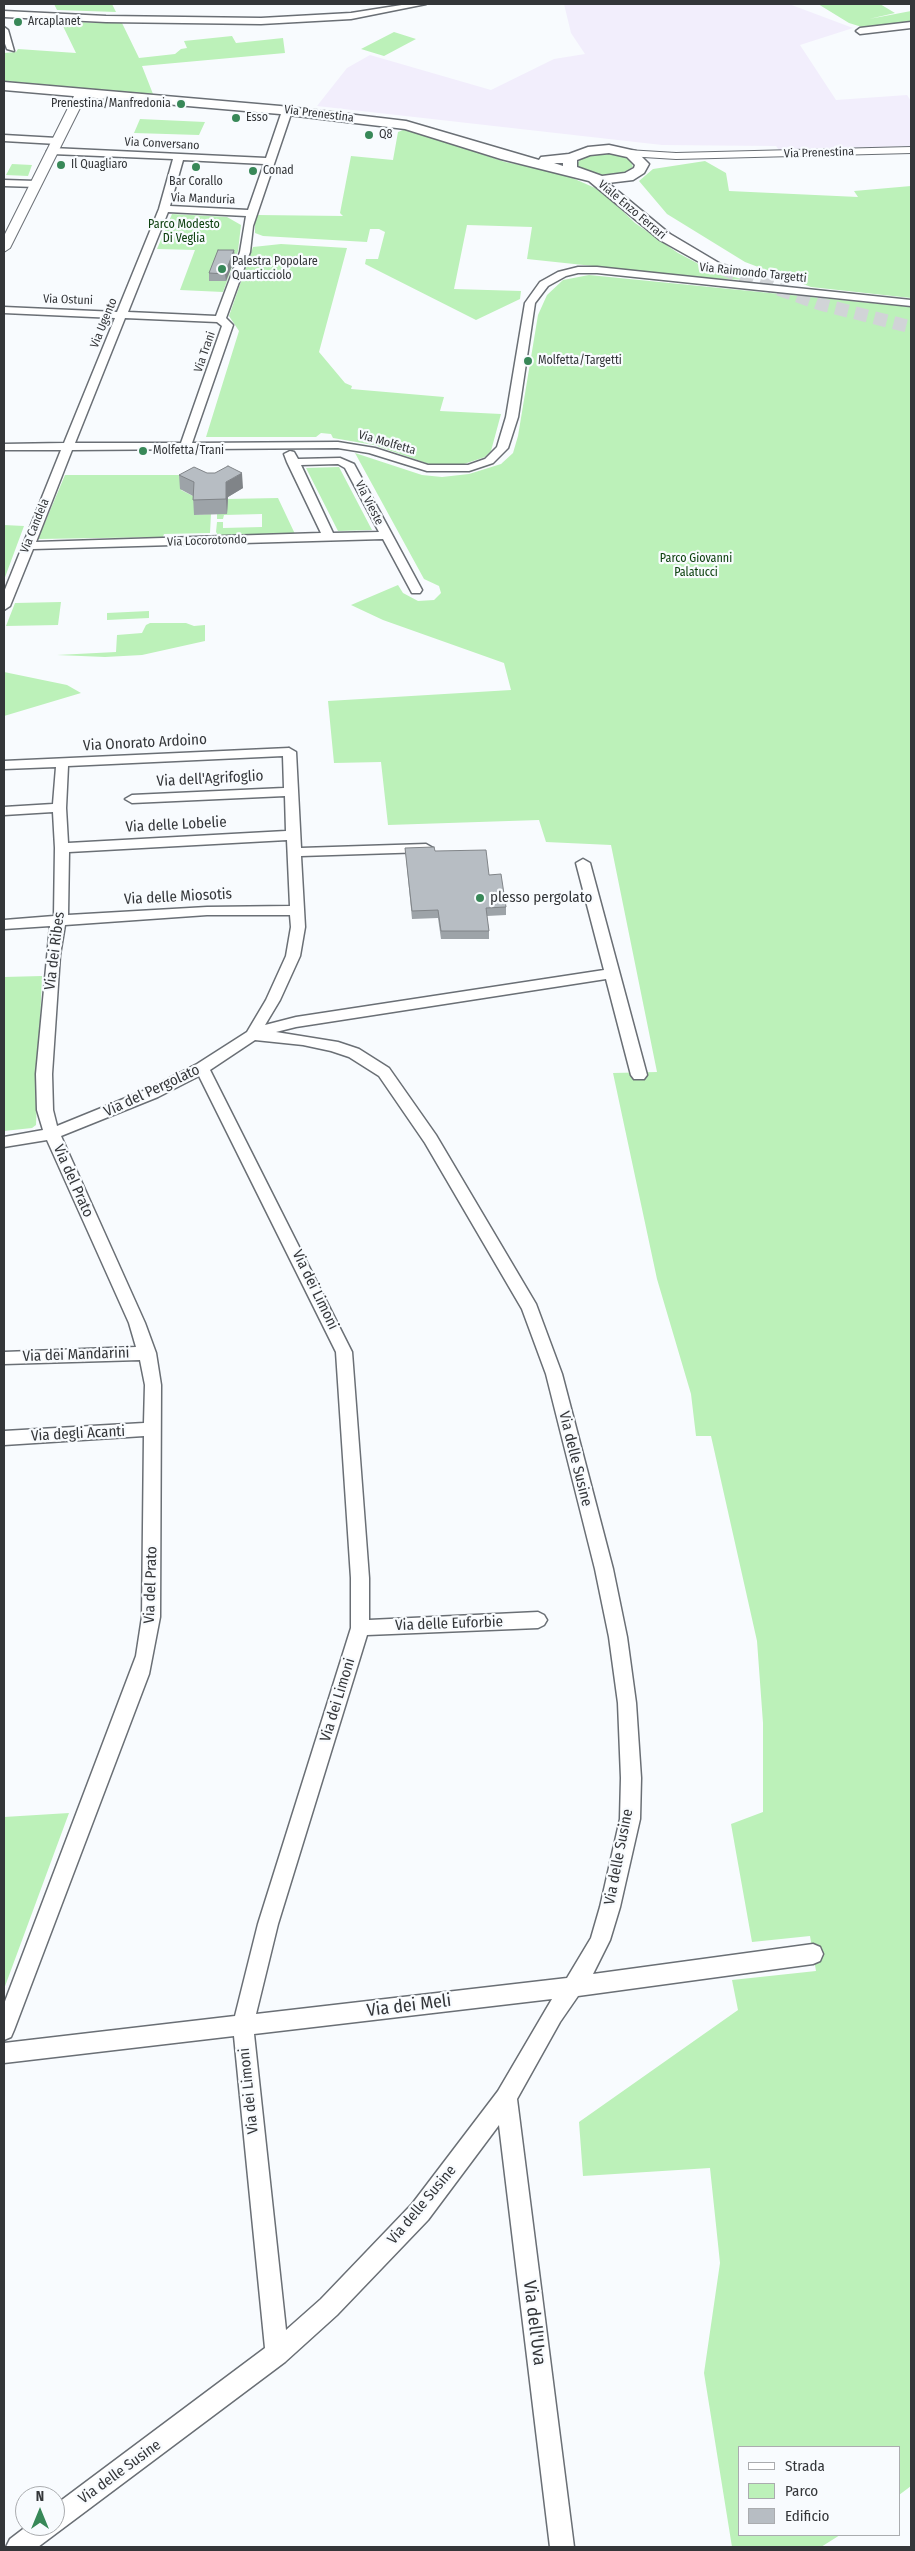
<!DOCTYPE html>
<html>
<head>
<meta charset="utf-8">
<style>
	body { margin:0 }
	#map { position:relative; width:915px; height:2551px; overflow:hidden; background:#f8fbfe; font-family:"Fira Sans Condensed",sans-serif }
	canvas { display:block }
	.frame { position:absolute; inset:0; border:5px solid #343639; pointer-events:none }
	.legend { position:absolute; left:738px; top:2446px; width:162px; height:90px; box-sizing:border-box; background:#f8fbfe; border:1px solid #aaacaf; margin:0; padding:6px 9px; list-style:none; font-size:15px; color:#343639 }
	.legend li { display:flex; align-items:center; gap:10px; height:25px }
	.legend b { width:25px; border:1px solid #aaacaf }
	.north { position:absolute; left:15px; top:2486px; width:50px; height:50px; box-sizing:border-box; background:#f8fbfe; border:1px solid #aaacaf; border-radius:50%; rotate:0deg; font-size:14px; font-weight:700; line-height:20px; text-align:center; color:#343639 }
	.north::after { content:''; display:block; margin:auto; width:18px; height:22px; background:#388858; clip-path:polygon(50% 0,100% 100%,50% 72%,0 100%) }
</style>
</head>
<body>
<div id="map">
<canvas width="915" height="2551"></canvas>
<div class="frame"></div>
<ul class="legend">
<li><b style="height:6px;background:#fff"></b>Strada</li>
<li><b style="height:14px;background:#bcf1b9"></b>Parco</li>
<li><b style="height:14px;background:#b7bdc3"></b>Edificio</li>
</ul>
<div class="north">N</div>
</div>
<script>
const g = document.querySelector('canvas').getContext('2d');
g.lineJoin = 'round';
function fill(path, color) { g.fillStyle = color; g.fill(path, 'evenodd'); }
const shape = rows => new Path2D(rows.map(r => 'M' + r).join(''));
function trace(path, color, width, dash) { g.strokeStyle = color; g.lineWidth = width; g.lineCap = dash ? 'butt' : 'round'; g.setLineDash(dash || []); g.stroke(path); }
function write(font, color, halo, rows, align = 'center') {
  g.font = font + ' "Fira Sans Condensed",sans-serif'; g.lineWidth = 4.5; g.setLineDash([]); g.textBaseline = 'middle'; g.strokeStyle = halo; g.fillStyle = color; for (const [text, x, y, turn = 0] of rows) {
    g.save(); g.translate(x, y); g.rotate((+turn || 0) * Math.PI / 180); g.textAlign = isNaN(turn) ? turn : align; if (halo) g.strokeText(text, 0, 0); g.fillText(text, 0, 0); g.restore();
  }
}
const industrial = shape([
	[564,4,789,4,853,28,800,45,836,100,907,95,911,101,911,146,779,150,776,146,662,145,317,106,347,68,370,55,491,90,554,59,585,54,571,33]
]);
const green = shape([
	[54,4,112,4,116,12,57,10],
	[818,4,880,4,895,13,869,19,911,11,911,22,862,27,849,23],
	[61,22,122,23,139,58,175,54,181,49,187,48,184,41,232,36,236,43,283,38,285,53,142,66,153,94,4,81,4,53,16,52,18,49,76,53],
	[394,32,416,39,384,56,361,49],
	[140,119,205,122,199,135,134,133],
	[403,130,412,130,505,162,561,173,602,191,635,223,678,253,714,272,746,280,706,278,527,259,532,227,467,225,454,289,521,291,520,299,476,320,365,264,366,259,378,259,385,232,379,229,370,229,367,242,263,236,255,233,255,216,258,215,343,216,340,213,351,156,393,160,398,132],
	[607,152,624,156,630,159,633,167,624,174,607,177,598,176,578,168,577,164,582,157],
	[705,161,726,173,729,191,858,197,854,191,911,186,911,298,811,287,745,262,667,214,639,181,653,169],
	[12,164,32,165,28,176,6,175],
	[172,214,227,217,241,225,238,251,223,292,180,290,195,250,157,249],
	[281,244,347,248,319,352,345,383,352,386,351,389,444,397,440,411,501,414,491,451,485,457,461,465,429,464,374,445,333,438,331,434,321,433,316,437,206,437,239,331,229,316,253,247],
	[589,275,911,307,911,2486,899,2495,899,2447,739,2447,739,2535,840,2535,821,2547,732,2547,704,2373,720,2263,710,2168,583,2176,579,2122,738,2010,732,1980,816,1971,810,1936,752,1942,731,1824,763,1812,763,1723,757,1641,711,1436,696,1436,691,1394,657,1279,613,1073,657,1072,611,845,546,842,539,820,388,825,381,762,334,763,328,701,511,690,504,663,383,620,351,605,398,585,403,593,418,601,434,600,441,593,439,586,424,579,355,453,422,475,442,477,469,474,501,464,513,453,518,436,538,315,547,295,563,280],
	[339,467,372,530,338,531,306,468],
	[65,475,230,475,181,490,195,497,194,515,211,514,210,533,164,534,163,537,38,539],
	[278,498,295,534,218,535,216,532,217,522,223,522,223,528,262,527,262,514,224,515,223,519,217,519,217,514,227,499],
	[4,525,24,526,4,580],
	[61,602,58,625,6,626,15,603],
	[149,611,149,618,107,620,107,613],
	[150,623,186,623,194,626,205,625,205,641,142,655,105,657,57,655,116,652,117,635,142,633,146,625],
	[4,672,67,685,81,693,4,716],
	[42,976,36,1125,32,1128,4,1131,4,977],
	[69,1813,4,1989,4,1817]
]);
const secondaryTunnel = shape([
	[722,269,820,304,911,327]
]);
const minor = shape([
	[408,4,426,4,351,19,261,24,106,22,4,17,4,11,106,16,261,18,351,13,408,4],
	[911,22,911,28,860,34,856,31,860,28,911,22],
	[4,27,8,30,14,51,7,49,4,41,4,27],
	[287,108,292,111,253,226,250,252,226,318,233,325,192,443,338,442,375,448,428,465,468,465,485,459,497,447,506,417,525,303,540,282,558,272,578,267,597,267,911,300,911,306,597,273,578,273,566,276,548,286,535,303,518,417,508,448,493,463,469,471,427,471,369,453,338,448,72,450,36,542,321,533,287,462,284,454,290,451,294,452,298,459,340,458,354,464,422,590,420,593,412,593,383,539,33,549,10,606,4,610,4,592,61,450,4,450,4,444,64,443,115,318,4,313,4,307,117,312,159,209,173,159,52,154,47,151,52,148,266,158,282,111,287,108],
	[183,160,264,164,248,210,170,206,183,160],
	[168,212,246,216,240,252,216,316,128,312,168,212],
	[125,318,217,322,222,326,181,443,75,443,125,318],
	[338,464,345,468,379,532,333,533,301,465,338,464],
	[4,135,57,138,62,141,57,144,4,141,4,135],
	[4,180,36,181,41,184,36,187,4,186,4,180],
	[289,748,296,752,301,848,426,844,433,848,426,852,301,856,305,927,300,956,280,1000,265,1025,296,1017,604,970,576,863,583,859,590,863,647,1075,644,1079,634,1079,631,1075,606,979,296,1027,276,1032,338,1042,359,1049,389,1068,436,1135,536,1304,562,1374,613,1569,627,1637,636,1703,641,1778,640,1819,620,1907,610,1940,593,1974,813,1944,820,1947,823,1954,820,1961,813,1964,578,1996,560,2022,517,2099,574,2547,550,2547,499,2125,428,2220,337,2315,285,2362,38,2547,6,2547,10,2539,27,2526,55,2526,55,2505,265,2348,234,2036,4,2063,4,2043,235,2016,258,1924,351,1628,351,1578,336,1352,199,1076,158,1097,61,1136,145,1323,156,1353,161,1385,160,1617,149,1674,14,2030,11,2037,4,2040,4,2004,136,1656,142,1617,144,1436,4,1445,4,1431,144,1423,145,1385,140,1360,4,1364,4,1352,136,1347,129,1323,47,1140,4,1147,4,1137,43,1130,37,1110,36,1074,50,926,4,929,4,920,54,916,55,848,53,812,4,815,4,807,53,804,56,767,4,769,4,761,289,748],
	[283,756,284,788,132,795,125,799,132,803,285,796,286,831,68,843,66,808,68,766,283,756],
	[287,840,290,906,207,907,68,915,69,852,287,840],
	[207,915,290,915,291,927,286,956,266,1000,247,1032,197,1064,148,1089,57,1126,53,1110,52,1074,60,955,65,925,207,915],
	[255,1040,303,1045,331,1051,349,1057,379,1076,425,1143,522,1309,546,1374,595,1569,609,1637,618,1703,621,1778,620,1819,600,1907,591,1938,567,1978,256,2014,278,1924,367,1635,538,1628,544,1625,547,1620,544,1615,538,1612,369,1620,369,1578,352,1352,210,1070,255,1040],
	[552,1999,498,2091,412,2204,321,2299,286,2330,254,2034,552,1999]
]);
const tertiary = shape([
	[81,91,87,94,10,248,4,252,4,236,75,94,81,91],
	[911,147,911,153,676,159,627,156,621,153,627,150,676,153,911,147]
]);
const secondary = shape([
	[4,82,280,106,406,121,539,160,541,157,569,154,588,147,609,145,636,151,649,164,644,173,633,180,608,183,670,234,729,269,722,273,717,272,660,240,589,181,501,159,405,129,280,114,4,90,4,82],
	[609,153,627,157,635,165,634,168,625,173,602,176,577,167,577,160,590,155,609,153],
	[554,163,563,163,563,166,554,163]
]);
const wall = shape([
	[235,258,226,281,209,281,209,273],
	[207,473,243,488,228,497,227,514,194,515,193,496,180,489,179,475],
	[405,848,435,851,489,875,506,907,506,915,487,916,489,931,489,939,441,939,438,918,412,919]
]);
const shadedWall = shape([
	[234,250,235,258,226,281,225,274],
	[242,473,243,488,228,497,227,514,226,499,226,482]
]);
const building = shape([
	[218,250,234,250,225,274,209,273,218,250],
	[228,466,242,473,226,482,226,499,193,500,194,482,179,475,194,467,207,473,215,473,228,466],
	[434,847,435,851,486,850,489,875,501,874,506,907,486,908,489,931,441,931,438,910,412,911,405,848,434,847]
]);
const markers = [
	[18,22,5,"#388858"],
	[181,104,5,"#388858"],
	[236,118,5,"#388858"],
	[369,135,5,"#388858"],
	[61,165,5,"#388858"],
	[196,167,5,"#388858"],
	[253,171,5,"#388858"],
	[222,269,5,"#388858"],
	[528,361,5,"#388858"],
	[143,451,5,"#388858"],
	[480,898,5,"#388858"]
];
const farPoinames = [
	["Arcaplanet",28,22],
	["Prenestina/Manfredonia",171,104,"right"],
	["Esso",246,118],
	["Q8",379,135],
	["Il Quagliaro",71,165],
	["Conad",263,171],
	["Bar Corallo",196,182,"center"],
	["Palestra Popolare",232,262],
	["Quarticciolo",232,276],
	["Molfetta/Targetti",538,361],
	["Molfetta/Trani",153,451]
];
const farStreetnames = [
	["Via Prenestina",319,114,7],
	["Via Conversano",162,144,3],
	["Via Prenestina",819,153,-2],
	["Via Manduria",203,199,2],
	["Viale Enzo Ferrari",632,210,40],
	["Via Raimondo Targetti",753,273,6],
	["Via Ostuni",68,300,2],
	["Via Ugento",104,323,-68],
	["Via Trani",205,352,-71],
	["Via Molfetta",387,443,16],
	["Via Vieste",369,503,63],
	["Via Candela",35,526,-68],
	["Via Locorotondo",207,541,-2]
];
const farParknames = [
	["Parco Modesto",184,225],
	["Di Veglia",184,239],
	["Parco Giovanni",696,559],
	["Palatucci",696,573]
];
const streetNames = [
	["Via Onorato Ardoino",145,743,-3],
	["Via dell'Agrifoglio",210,779,-3],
	["Via delle Lobelie",176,825,-3],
	["Via delle Miosotis",178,897,-3],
	["Via dei Ribes",55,951,-83],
	["Via del Pergolato",152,1091,-25],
	["Via del Prato",73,1181,66],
	["Via dei Limoni",315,1290,64],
	["Via dei Mandarini",76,1355,-2],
	["Via degli Acanti",78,1434,-3],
	["Via delle Susine",575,1459,76],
	["Via del Prato",151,1585,-88],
	["Via delle Euforbie",449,1624,-2],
	["Via dei Limoni",338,1700,-73],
	["Via delle Susine",619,1857,-79],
	["Via dei Limoni",249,2091,-96],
	["Via delle Susine",422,2205,-50],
	["Via delle Susine",120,2472,-36]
];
const poiNames = [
	["plesso pergolato",490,898]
];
const nearStreetnames = [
	["Via dei Meli",409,2006,-7],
	["Via dell'Uva",534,2323,83]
];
fill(industrial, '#f2eefc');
fill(green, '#bcf1b9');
trace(secondaryTunnel, '#d1d4d7', 13, [13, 7]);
trace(minor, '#6a6f75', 3);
trace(tertiary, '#6a6f75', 2);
trace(secondary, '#6a6f75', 3);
fill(minor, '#fff');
fill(tertiary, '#fff');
fill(secondary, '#fff');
fill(wall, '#9da3a8');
fill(shadedWall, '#808488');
fill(building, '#b7bdc3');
trace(building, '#808488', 1);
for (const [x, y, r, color] of markers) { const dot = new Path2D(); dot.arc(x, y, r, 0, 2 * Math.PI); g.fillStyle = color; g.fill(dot); trace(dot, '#f8fbfe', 2); }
write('12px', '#343639', '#f8fbfe', farPoinames, 'left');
write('12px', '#343639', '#f8fbfe', farStreetnames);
write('12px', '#0c400e', '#f8fbfe', farParknames);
write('15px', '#343639', '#f8fbfe', streetNames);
write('15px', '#343639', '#f8fbfe', poiNames, 'left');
write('18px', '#343639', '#f8fbfe', nearStreetnames);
</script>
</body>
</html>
